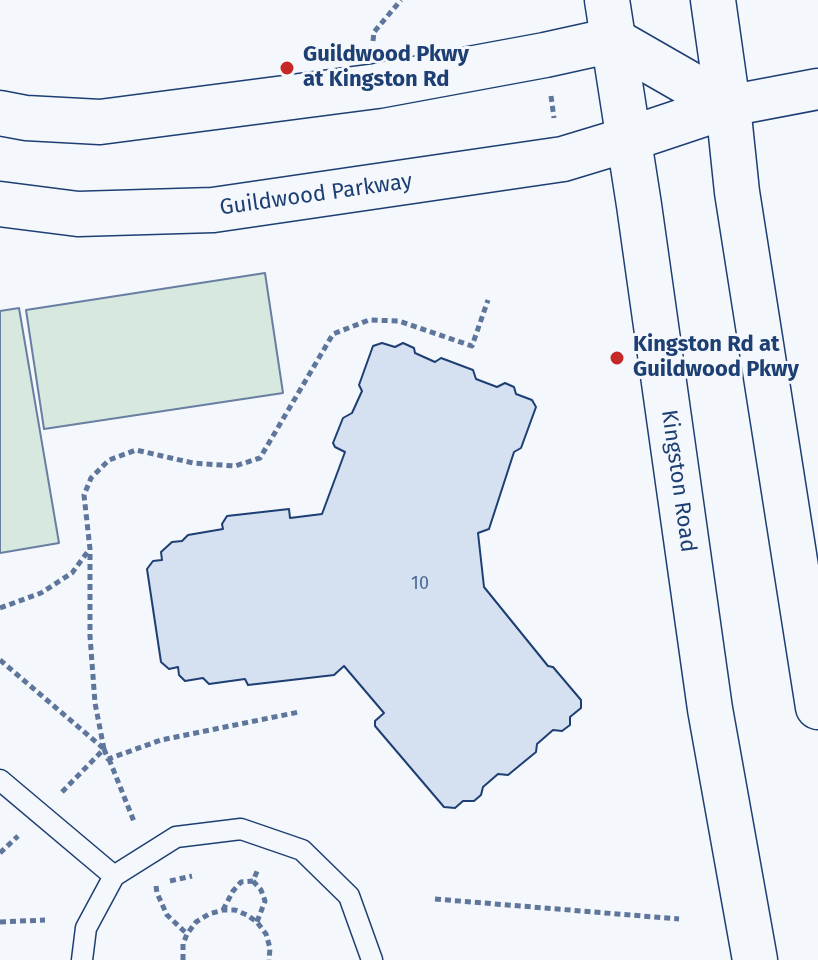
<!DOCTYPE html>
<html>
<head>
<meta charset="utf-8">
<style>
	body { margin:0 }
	canvas { display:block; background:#f4f7fb }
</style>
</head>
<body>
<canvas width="818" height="960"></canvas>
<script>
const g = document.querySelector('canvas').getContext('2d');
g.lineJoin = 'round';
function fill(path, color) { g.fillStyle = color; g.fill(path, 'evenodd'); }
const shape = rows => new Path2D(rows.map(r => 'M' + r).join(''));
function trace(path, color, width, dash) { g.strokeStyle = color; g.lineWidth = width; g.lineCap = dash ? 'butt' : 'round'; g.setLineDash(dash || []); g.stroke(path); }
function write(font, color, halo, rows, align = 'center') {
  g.font = font + ' "Fira Sans",sans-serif'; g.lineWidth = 6; g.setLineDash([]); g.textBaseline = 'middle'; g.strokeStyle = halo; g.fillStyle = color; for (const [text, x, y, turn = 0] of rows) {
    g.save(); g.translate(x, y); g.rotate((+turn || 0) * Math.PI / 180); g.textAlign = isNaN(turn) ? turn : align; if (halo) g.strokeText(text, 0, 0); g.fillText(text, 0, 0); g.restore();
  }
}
const green = shape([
	[265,273,283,393,44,429,26,310,265,273],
	[19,308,59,543,0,553,0,311,19,308]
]);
const building = shape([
	[382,343,395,347,403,343,414,348,415,353,435,362,441,358,473,370,476,379,497,387,505,383,514,387,516,394,532,400,536,407,521,448,514,452,489,529,478,533,484,587,548,666,553,667,581,700,581,708,570,717,570,725,562,731,553,730,537,744,536,752,508,775,498,774,483,787,481,795,474,801,463,801,455,808,444,807,375,726,375,721,384,713,344,666,334,675,248,685,245,679,209,684,203,678,185,681,179,675,178,667,169,669,161,662,147,569,153,561,162,560,161,552,172,542,182,541,188,535,223,529,222,524,227,516,289,509,290,518,322,514,345,452,335,447,333,443,343,418,352,413,362,391,359,385,373,346,382,343]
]);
const path = shape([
	[373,41,374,32,401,0],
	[551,96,554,118],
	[0,608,41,593,72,573,89,550],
	[0,660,103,748],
	[104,749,95,703,90,636,90,549,84,495,91,478,109,460,136,450,193,463,235,466,260,458,333,334,369,320,399,321,472,346,488,300],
	[109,759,135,824],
	[62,792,104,749,108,759,161,740,299,712],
	[0,853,18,836],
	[170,881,192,876],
	[253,881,261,890,265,901,257,922],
	[156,886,157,893,167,915,187,934],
	[435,899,679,919],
	[223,910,233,891,241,882,253,881,258,869],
	[0,922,45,920],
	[183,960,183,944,187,934,196,922,209,914,223,910,235,910,247,915,257,922,266,934,270,948,269,960]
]);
const service = shape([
	[0,780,114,876],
	[82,960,86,928,114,876,176,837,241,829,302,850,349,896,372,960]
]);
const minor = shape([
	[728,106,818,89]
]);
const tertiary = shape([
	[0,113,26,118,100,122,377,86,545,55,613,40,728,106],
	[0,204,78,214,213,210,563,159,629,139,728,106]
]);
const primary = shape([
	[607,0,639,205,710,709,755,960],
	[713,0,728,106,737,192,818,707]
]);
const markers = [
	[287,68,8,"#c62828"],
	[617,358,8,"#c62828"]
];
const numberNames = [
	["10",420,584]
];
const poiNames = [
	["Guildwood Pkwy",303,55],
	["at Kingston Rd",303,80],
	["Kingston Rd at",633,345],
	["Guildwood Pkwy",633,370]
];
const streetNames = [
	["Guildwood Parkway",316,195,-8],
	["Kingston Road",678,481,82]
];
fill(green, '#d7e8df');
trace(green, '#687fa3', 2);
fill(building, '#d5e0f0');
trace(building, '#1d3f73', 2);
trace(service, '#1d3f73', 23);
trace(minor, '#1d3f73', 43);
trace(tertiary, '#1d3f73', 47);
trace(primary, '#1d3f73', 47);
trace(path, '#5e769c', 5, [6, 4]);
trace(service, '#f4f7fb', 20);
trace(minor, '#f4f7fb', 40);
trace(tertiary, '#f4f7fb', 44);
trace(primary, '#f4f7fb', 44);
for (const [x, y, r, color] of markers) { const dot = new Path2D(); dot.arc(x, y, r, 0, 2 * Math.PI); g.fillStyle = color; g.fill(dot); trace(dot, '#f4f7fb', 3); }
write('18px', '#4b6792', null, numberNames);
write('bold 22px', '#1d3f73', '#f4f7fb', poiNames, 'left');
write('22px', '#1d3f73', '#f4f7fb', streetNames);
</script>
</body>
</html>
